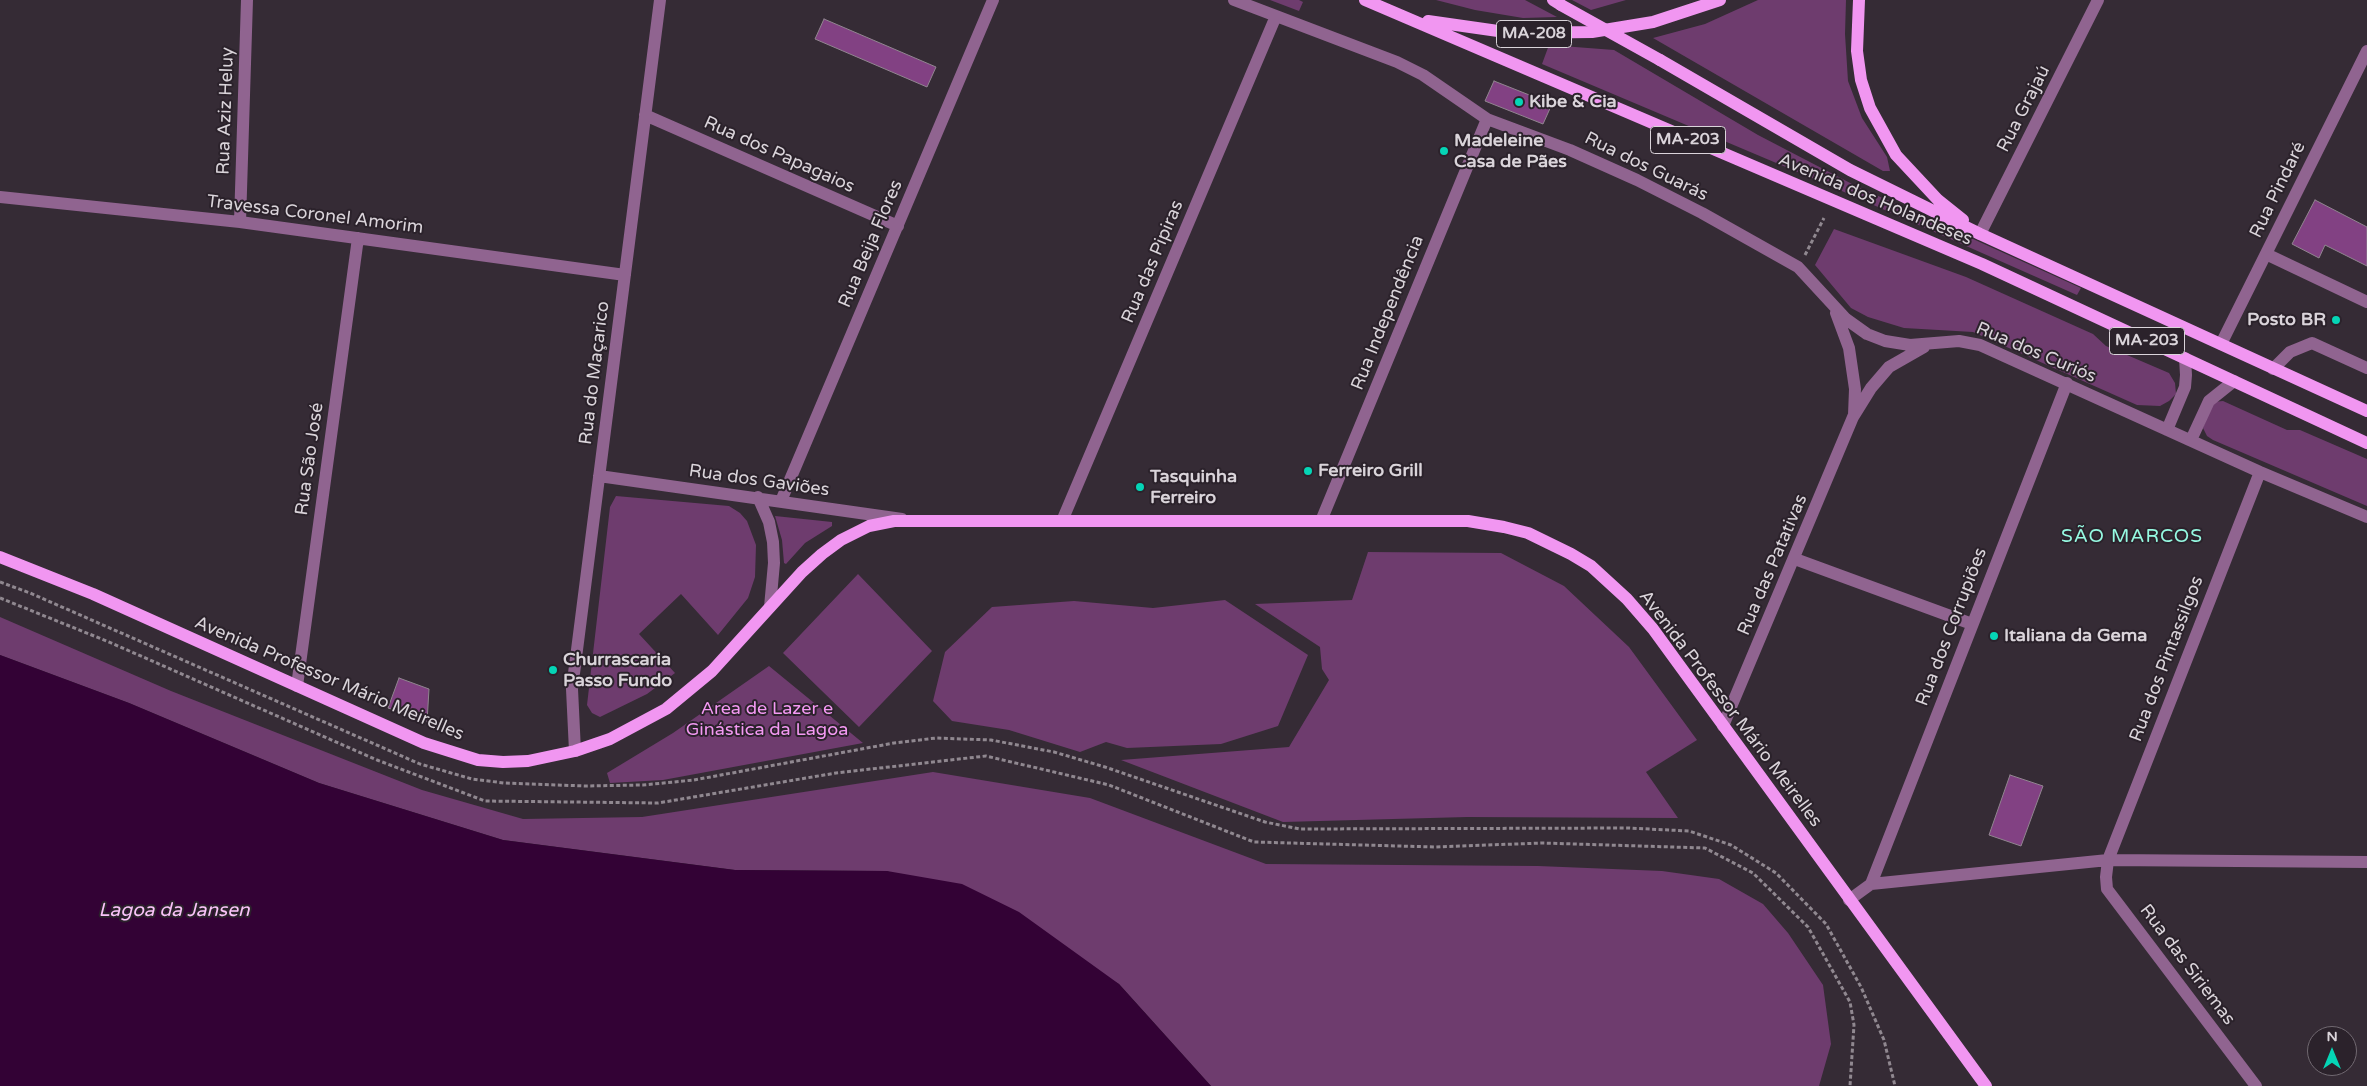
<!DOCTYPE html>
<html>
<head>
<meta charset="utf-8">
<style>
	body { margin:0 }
	#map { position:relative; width:2367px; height:1086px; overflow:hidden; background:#352b35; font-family:"Varela Round",sans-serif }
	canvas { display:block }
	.north { position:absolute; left:2307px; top:1026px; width:50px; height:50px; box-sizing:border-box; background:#2b222b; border:1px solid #716971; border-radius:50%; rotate:0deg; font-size:14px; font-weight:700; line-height:20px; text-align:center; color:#dad4da }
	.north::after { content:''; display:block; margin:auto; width:18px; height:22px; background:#05d5b6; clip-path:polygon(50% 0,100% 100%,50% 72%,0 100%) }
</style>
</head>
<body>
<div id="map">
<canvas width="2367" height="1086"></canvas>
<div class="north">N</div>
</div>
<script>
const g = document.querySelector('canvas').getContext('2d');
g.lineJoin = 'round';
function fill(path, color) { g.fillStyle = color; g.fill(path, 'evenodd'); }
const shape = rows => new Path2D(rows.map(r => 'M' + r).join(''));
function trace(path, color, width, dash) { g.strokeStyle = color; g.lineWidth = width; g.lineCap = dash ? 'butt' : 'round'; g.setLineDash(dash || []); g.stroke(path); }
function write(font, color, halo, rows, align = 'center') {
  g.font = font + ' "Varela Round",sans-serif'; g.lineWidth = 4; g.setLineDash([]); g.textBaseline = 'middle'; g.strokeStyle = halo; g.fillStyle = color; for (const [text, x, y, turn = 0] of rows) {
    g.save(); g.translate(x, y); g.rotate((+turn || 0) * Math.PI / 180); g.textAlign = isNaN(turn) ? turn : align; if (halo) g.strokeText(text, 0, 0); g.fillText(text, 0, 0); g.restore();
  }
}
const green = shape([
	[1270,0,1299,0,1303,2,1299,11],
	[1436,0,1525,0,1557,17,1523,18,1475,10],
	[1572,0,1626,0,1591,10],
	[1758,0,1846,0,1845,34,1848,81,1862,118,1887,157,1890,171,1883,171,1653,38,1705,24],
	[1549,45,1614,50,1758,135,1854,185,2081,288,2077,295,1826,184,1542,64],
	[1834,229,1966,277,2093,334,2106,346,2169,373,2175,383,2176,394,2169,401,2160,406,2137,405,1973,332,1904,328,1868,317,1851,308,1815,265],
	[2223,401,2287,430,2300,430,2367,459,2367,506,2213,440,2207,436,2203,428,2213,402],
	[616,496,729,506,740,513,747,521,756,545,755,577,748,598,718,635,681,594,639,634,675,673,647,694,600,717,592,713,587,705,610,507],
	[775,516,832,522,832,526,805,543,786,564,784,563,782,540],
	[1368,552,1501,553,1564,586,1629,647,1697,740,1646,772,1678,818,1467,817,1283,822,1121,760,1289,747,1329,680,1322,669,1320,647,1255,604,1352,600],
	[858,574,932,651,859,727,783,653],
	[1225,600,1308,655,1278,726,1221,744,1127,748,1106,742,1080,752,1009,730,952,721,933,701,945,652,992,607,1074,601,1153,608],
	[0,617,171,691,422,790,523,819,642,817,933,772,1090,798,1266,864,1538,866,1662,871,1719,879,1763,904,1788,933,1823,985,1831,1044,1819,1086,1211,1086,1119,984,887,871,735,870,503,840,319,783,129,703,0,655],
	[769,666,863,743,663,780,610,783,607,773,673,733]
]);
const water = shape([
	[0,655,129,703,319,783,503,840,735,870,887,871,962,884,1019,912,1119,984,1211,1086,0,1086]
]);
const building = shape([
	[824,19,936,67,927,87,815,39,824,19],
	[1494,81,1552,104,1543,124,1485,101,1494,81],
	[2315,200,2367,227,2367,266,2325,245,2319,258,2292,244,2315,200],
	[399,678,429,689,427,722,388,708,399,678],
	[2010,775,2043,786,2021,846,1989,835,2010,775]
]);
const path = shape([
	[1805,255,1824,218],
	[0,582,30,593,420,764,472,779,504,783,585,786,643,785,694,780,894,743,936,738,991,740,1054,752,1105,767,1265,822,1300,829,1628,828,1689,831,1731,845,1776,873,1826,924,1861,987,1884,1040,1895,1086],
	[0,598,109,642,377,760,485,801,658,803,836,773,986,756,1109,785,1254,842,1435,847,1542,843,1705,848,1753,873,1808,927,1850,1002,1854,1025,1850,1086]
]);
const minor = shape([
	[1234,0,1397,62,1423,75,1487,119,1570,150,1637,180,1702,213,1798,267,1846,319,1867,334,1885,341,1910,345,1959,341,1980,345,2260,472,2367,517],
	[645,115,898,226],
	[0,197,240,222,625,275],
	[240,222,247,0],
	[1980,234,2098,0],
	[2266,254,2367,302],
	[1836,313,1849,348,1855,389,1854,415],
	[2221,344,2367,51],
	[2273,369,2290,352,2312,343,2367,368],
	[2167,430,2185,387,2186,375,2185,358],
	[2191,440,2209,401,2234,381],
	[599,476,902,519],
	[758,497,769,522,773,542,774,563,770,607],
	[781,501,993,0],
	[1062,521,1276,16],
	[1321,521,1487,119],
	[1795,559,1972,624],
	[297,686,358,238],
	[1723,726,1853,417,1871,388,1889,367,1924,347],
	[575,751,572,689,660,0],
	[1871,884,2067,383],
	[1849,900,1871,884,2108,860,2367,862],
	[2256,1086,2107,889,2106,877,2108,860,2260,472]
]);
const major = shape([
	[1365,0,1982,264,2367,443],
	[1553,0,1561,5],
	[1859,0,1857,51,1861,80,1870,108,1896,155,1938,200,1963,220],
	[1428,21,1512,33,1592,32,1653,22,1720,0],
	[1660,60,1850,170,1980,234,2367,411],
	[0,557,93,594,424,743,478,760,503,762,528,761,575,751,610,739,666,709,712,671,802,572,822,554,841,540,869,526,894,521,1468,521,1504,527,1528,533,1571,554,1591,566,1627,599,1653,629,1986,1086]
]);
const majorBridge = shape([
	[1561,5,1660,60]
]);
const markers = [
	[1519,102,5,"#05d5b6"],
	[1444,151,5,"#05d5b6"],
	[2336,320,5,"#05d5b6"],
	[1308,471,5,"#05d5b6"],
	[1140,487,5,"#05d5b6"],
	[1994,636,5,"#05d5b6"],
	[553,670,5,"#05d5b6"]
];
const shields = [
	[1534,34,75],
	[1688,140,75],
	[2147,341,75]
];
const shieldNames = [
	["MA-208",1534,34],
	["MA-203",1688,140],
	["MA-203",2147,341]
];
const poiNames = [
	["Kibe & Cia",1529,102],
	["Madeleine",1454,141],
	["Casa de Pães",1454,162],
	["Posto BR",2326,320,"right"],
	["Ferreiro Grill",1318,471],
	["Tasquinha",1150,477],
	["Ferreiro",1150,498],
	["Italiana da Gema",2004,636],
	["Churrascaria",563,660],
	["Passo Fundo",563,681]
];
const streetNames = [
	["Rua Grajaú",2024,109,-63],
	["Rua Aziz Heluy",226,111,-88],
	["Rua dos Papagaios",779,155,24],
	["Rua dos Guarás",1646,167,26],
	["Rua Pindaré",2278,190,-64],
	["Avenida dos Holandeses",1875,200,23],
	["Travessa Coronel Amorim",315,215,7],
	["Rua Beija Flores",871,244,-67],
	["Rua das Pipiras",1153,262,-67],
	["Rua Independência",1388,313,-68],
	["Rua dos Curiós",2036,353,23],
	["Rua do Maçarico",595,373,-83],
	["Rua São José",310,459,-82],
	["Rua dos Gaviões",759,481,8],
	["Rua das Patativas",1773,565,-67],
	["Rua dos Corrupiões",1952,627,-69],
	["Rua dos Pintassilgos",2167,659,-69],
	["Avenida Professor Mário Meirelles",329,679,23],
	["Avenida Professor Mário Meirelles",1730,709,53],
	["Rua das Siriemas",2187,965,53]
];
const parkNames = [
	["Area de Lazer e",767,709],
	["Ginástica da Lagoa",767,730]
];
const neighbourhoodNames = [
	["SÃO MARCOS",2132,537]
];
const waterNames = [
	["Lagoa da Jansen",174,911]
];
fill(green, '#6e3c6e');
fill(water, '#330235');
fill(building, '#824183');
trace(building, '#918590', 1);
trace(path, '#908890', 3, [4, 2.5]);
trace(minor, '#906490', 12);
trace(major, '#f196f1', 12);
trace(majorBridge, '#f196f1', 12);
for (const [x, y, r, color] of markers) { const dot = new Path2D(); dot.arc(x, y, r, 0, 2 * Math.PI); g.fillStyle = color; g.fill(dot); trace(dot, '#2b222b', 2); }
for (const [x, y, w] of shields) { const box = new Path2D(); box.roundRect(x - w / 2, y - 13.5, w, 27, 4); g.fillStyle = '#2b222b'; g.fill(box); trace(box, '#dad4da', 1); }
write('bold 16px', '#dad4da', null, shieldNames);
write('bold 18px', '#dad4da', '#2b222b', poiNames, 'left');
write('18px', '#dad4da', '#2b222b', streetNames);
write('18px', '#f499f3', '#2b222b', parkNames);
g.letterSpacing = '1px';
write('19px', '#96fae2', '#2b222b', neighbourhoodNames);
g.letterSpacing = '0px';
write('italic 19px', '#fac3f9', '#2b222b', waterNames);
</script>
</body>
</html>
